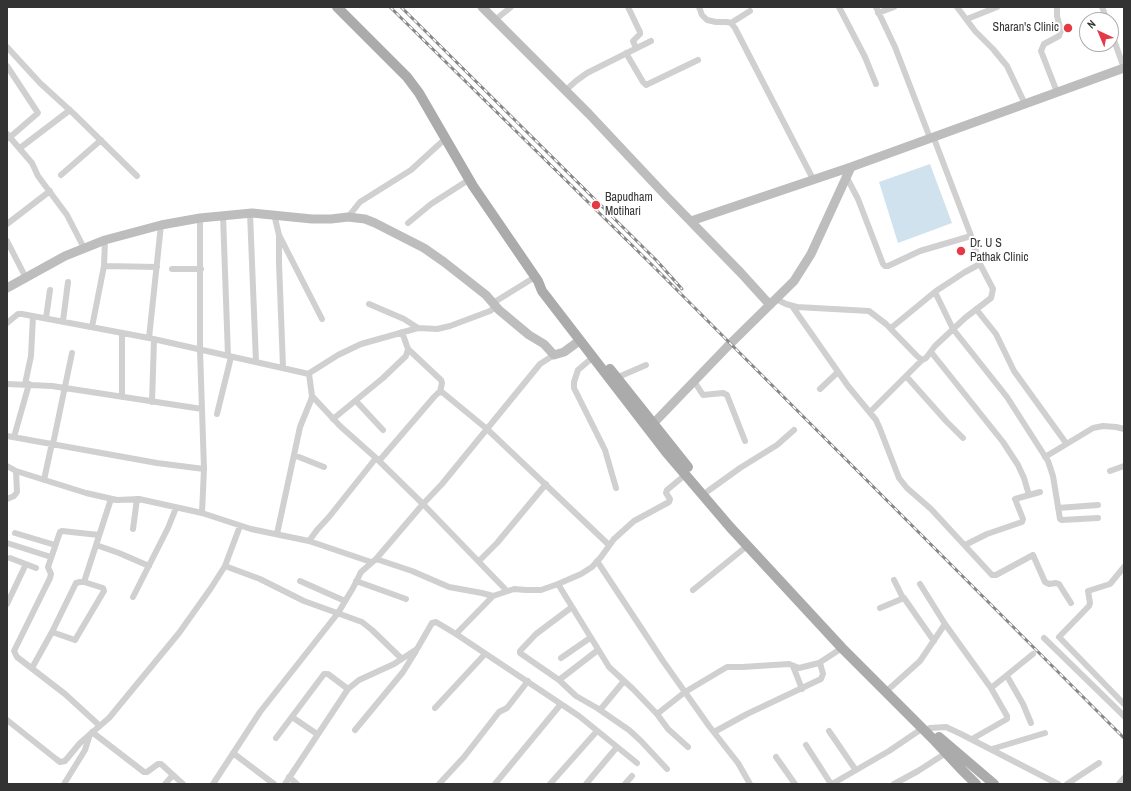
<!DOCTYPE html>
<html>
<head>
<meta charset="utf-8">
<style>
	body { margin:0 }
	#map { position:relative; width:1131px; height:791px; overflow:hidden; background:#fff; font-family:"Archivo Narrow",sans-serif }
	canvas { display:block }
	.frame { position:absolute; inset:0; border:8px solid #333; pointer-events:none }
	.north { position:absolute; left:1079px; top:12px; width:40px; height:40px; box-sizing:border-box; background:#fff; border:1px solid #adadad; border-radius:50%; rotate:316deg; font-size:11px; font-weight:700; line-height:16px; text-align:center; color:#333 }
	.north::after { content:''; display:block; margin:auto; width:14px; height:18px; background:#e63946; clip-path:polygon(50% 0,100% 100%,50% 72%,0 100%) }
</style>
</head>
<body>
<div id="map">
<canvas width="1131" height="791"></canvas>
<div class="frame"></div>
<div class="north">N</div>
</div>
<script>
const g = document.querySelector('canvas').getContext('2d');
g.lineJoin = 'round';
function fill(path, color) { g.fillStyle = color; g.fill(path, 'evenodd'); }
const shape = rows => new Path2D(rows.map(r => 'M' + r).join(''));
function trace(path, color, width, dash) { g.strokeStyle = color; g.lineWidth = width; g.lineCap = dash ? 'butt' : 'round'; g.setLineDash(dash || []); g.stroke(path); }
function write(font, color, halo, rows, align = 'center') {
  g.font = font + ' "Archivo Narrow",sans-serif'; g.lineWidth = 4; g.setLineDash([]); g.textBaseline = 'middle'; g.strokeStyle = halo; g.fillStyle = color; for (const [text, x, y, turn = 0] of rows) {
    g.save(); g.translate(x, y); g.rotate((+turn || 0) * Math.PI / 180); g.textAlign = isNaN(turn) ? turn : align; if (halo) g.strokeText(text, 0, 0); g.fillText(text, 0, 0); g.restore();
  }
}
const water = shape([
	[930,164,952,223,898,243,879,182]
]);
const street = shape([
	[628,7,640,32,640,34,633,41,636,48],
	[699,7,702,15,707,20,716,22,727,22,731,23,735,28,813,179],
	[839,7,865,57,876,84],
	[876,7,895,47,930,138],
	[957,7,975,31,993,49,1007,66,1025,104],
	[1102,7,1107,20],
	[878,13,894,7],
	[967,19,997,7],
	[495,20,511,7],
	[731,23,750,11],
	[1111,32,1124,68],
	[7,47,40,83,74,114,137,176],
	[626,53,643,82,646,85,698,60],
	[7,66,38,113,9,138],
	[566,90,576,81,587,73,651,41],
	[1057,92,1041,51,1044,44,1059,36,1061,31,1057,16,1057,7],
	[7,134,32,163,38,176,67,215,84,248],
	[20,148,70,110],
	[61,175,101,140],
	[846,176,858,199,883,264,885,266,888,266,920,251,971,236],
	[250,213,256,362],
	[274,214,279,235,322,319],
	[223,215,228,356],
	[348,217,360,202,411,170,446,138],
	[200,218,200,350,204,469,202,513],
	[408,223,431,204,470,179],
	[7,224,50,191],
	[279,235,279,263,283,367],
	[7,241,26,278],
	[104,266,157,267],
	[172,269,201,269],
	[935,292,953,329,1007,397,1048,461,1053,476,1060,519,1062,520,1098,518],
	[776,299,786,304,797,307,869,311,886,324,917,356,922,360,926,358,935,346,965,318,991,298,993,289,980,264,970,233,933,136],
	[493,303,535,277],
	[369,304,404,319,418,328],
	[792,306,848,386,876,420,880,429,899,478,907,488,931,509,992,575,996,575,1033,555,1045,582,1049,584,1056,583,1059,584,1071,603],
	[976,309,996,334,1014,371,1066,443],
	[46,318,50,290],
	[63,321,68,282],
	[7,323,18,314,22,314,149,338,309,374],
	[92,327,104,266,105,240],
	[891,328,936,291,965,272,980,264],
	[149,338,161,225],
	[408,349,441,380,442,383,440,392],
	[931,352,1003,442,1018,465,1024,478,1029,495],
	[592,358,578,370,574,382,574,388,605,450,616,488],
	[906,376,946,421,963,438],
	[616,378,646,365],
	[694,381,703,395,723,393,727,395,745,441],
	[7,384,52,386,202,409],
	[25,384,31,356,33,316],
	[820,389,838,372],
	[312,396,340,426,376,458,423,504,442,484,540,364,554,355],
	[122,397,122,334],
	[356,401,383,430],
	[152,402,154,340],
	[870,412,922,360],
	[217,414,231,357],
	[333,419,383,378,406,356,408,349,402,332],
	[7,436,157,463,204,469],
	[14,437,29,384],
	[53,444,72,353],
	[294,455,324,467],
	[1045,457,1093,428,1103,426,1116,427,1124,429],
	[379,461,434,397,438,393,442,392,487,429,609,545],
	[7,466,16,471,86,493,117,500,139,499,202,513,251,529,309,541,371,562],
	[1110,471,1124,466],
	[44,480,52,443],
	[708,491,740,468,777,445,794,430],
	[7,499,14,496,17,492,16,471],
	[1058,508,1098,505],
	[133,529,137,499],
	[15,533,55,545],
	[277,534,300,427,311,400,312,396,309,374,311,372,338,355,361,344,418,328,437,329,450,326,490,311,496,307],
	[99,535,62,531,60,532,48,567,51,574,50,578,14,651,17,657,65,694,100,726],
	[309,541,317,530,329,517,376,458],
	[7,543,51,557],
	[96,545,119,553,149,566],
	[965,545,987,534,1022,522,1023,519,1015,499,1040,492],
	[10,558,36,568],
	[376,559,412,571,449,587,482,593,493,596],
	[479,561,497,543,546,484],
	[597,561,663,661,709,726,738,763,750,784],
	[225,566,260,579,304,601,362,622,372,630,402,659],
	[1124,567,1110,584,1088,591,1090,603,1089,606,1059,637,1124,704],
	[894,580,903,598],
	[300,581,345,601],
	[356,581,406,599],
	[84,582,111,499],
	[558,584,609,667,633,689,657,714,668,729,688,747],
	[920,584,945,624,991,688,1007,716,1007,719,972,739],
	[693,590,747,546],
	[133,597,168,528,176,508],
	[7,604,26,564],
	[572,607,536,634,520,651,520,653,559,680,576,696,597,708,629,730,641,741,667,769],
	[880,608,904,598,934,641],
	[456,634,493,596,514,589,526,590,541,590,558,584,581,574,592,567,601,557,614,539,634,521,669,502,670,499,666,493,667,490,685,475],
	[1044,638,1124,716],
	[561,658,590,638],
	[793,666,802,689],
	[32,668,52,632,76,583,80,582,84,582,103,588,104,591,75,640,52,632],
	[1007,676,1023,704,1031,723],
	[559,680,598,650],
	[890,688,920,661,945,624],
	[991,688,1033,654],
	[435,708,485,654],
	[600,710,624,681],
	[657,714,685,692,727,667,742,667,789,664,799,668,819,663,842,648],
	[292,717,317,734],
	[7,720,56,759,60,762,65,761,80,743,109,718,179,633,211,588,225,566,240,526],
	[930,728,946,727,961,734,1058,784],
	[355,730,403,672,416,651],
	[829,731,855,769],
	[92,732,144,772,147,772,158,764,161,764,183,784],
	[714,732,747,714,821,679,823,674,820,663],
	[276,738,324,674,328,674,348,689],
	[806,745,831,784],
	[992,749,1045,733],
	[233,753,274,784],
	[776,757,795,784],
	[289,777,297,784],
	[64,784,85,750,90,734],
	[165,784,173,775],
	[213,784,260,712,338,613,353,588,361,572,376,559,423,504,507,591],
	[285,784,348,689,359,680,394,664,417,649,432,623,436,622,456,634,579,716,637,763],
	[439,784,464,757,499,712,507,708,528,681],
	[495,784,561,704],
	[550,784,597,731],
	[586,784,617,747],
	[625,784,632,776],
	[832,784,889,751,923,728],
	[894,784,918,771,946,753],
	[1067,784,1099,763],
	[1119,784,1124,778]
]);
const secondary = shape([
	[482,7,589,114,667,197,741,273,770,305],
	[691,221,851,167],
	[7,288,65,256,105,240,161,225,200,218,252,213,312,219,331,219,348,217,365,219,375,223,424,248,444,262,486,295,499,310,529,335,544,344,554,355,564,352,579,341],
	[649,428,727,347,794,281,811,254,851,167,1124,68]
]);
const primary = shape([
	[337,7,407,77,419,93,473,186,538,281,542,291,666,452,730,527,842,648,935,741,962,770,976,784],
	[610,369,688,467],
	[939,737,994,784]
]);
const rail = shape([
	[390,7,653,266,1124,738],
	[401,7,657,261,682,289]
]);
const markers = [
	[1068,28,5,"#e63946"],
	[596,205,5,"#e63946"],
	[961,251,5,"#e63946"]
];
const poiNames = [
	["Sharan's Clinic",1059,28,"right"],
	["Bapudham",605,198],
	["Motihari",605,212],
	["Dr. U S",970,244],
	["Pathak Clinic",970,258]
];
fill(water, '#cfe2ee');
trace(street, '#d0d0d0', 6);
trace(secondary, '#bdbdbd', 9);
trace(primary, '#ababab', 10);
trace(rail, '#888', 3);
trace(rail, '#fff', 1.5, [4.5]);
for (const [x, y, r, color] of markers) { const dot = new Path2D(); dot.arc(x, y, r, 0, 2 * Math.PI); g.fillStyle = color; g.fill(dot); trace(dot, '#fff', 1.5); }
write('12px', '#333', '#fff', poiNames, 'left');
</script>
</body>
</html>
